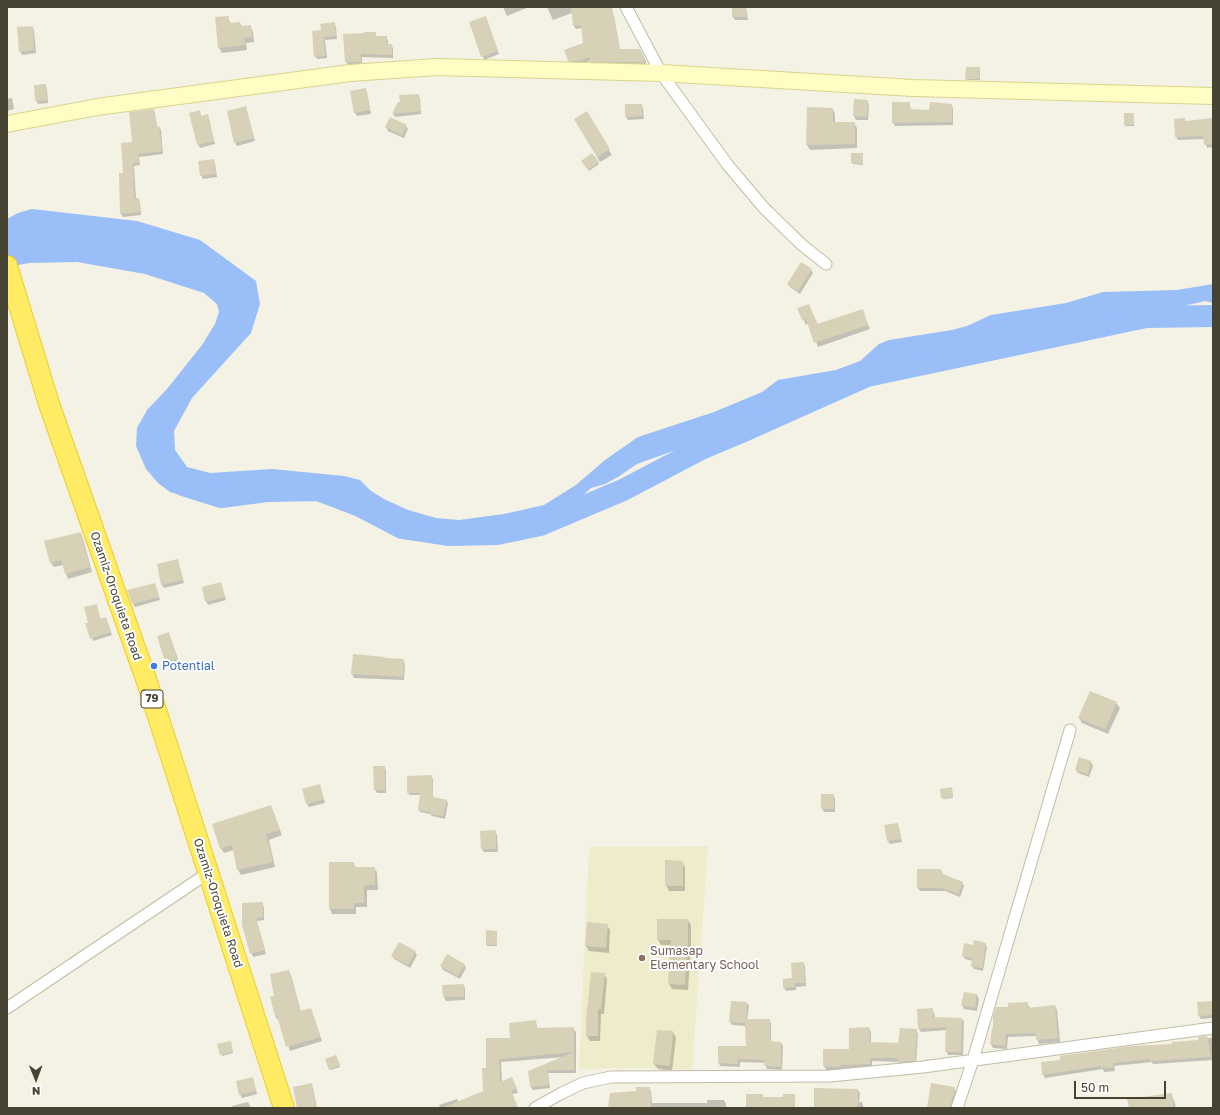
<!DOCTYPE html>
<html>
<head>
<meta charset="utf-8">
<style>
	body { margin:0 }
	#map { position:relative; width:1220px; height:1115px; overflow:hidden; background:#f4f2e4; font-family:"Golos Text",sans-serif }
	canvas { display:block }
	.frame { position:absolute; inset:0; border:8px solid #474333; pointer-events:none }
	.north { position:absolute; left:16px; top:1059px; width:40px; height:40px; -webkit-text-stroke:3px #fff; paint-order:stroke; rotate:179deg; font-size:11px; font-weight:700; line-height:16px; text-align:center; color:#474333 }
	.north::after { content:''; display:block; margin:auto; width:14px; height:18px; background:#474333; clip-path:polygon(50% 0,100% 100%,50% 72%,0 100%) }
	.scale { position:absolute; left:1074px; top:1081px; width:92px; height:18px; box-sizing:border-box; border:2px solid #474333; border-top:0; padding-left:5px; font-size:12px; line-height:14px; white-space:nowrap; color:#474333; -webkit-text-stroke:3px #fff; paint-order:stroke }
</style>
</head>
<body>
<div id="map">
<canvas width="1220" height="1115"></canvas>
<div class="frame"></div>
<div class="north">N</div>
<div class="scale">50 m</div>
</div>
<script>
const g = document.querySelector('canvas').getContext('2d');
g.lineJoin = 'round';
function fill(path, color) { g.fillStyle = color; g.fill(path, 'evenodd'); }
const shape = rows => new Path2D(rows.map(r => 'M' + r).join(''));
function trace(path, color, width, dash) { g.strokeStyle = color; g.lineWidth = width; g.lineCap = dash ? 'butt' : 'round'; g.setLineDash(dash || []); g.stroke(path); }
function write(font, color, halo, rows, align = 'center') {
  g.font = font + ' "Golos Text",sans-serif'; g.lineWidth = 4; g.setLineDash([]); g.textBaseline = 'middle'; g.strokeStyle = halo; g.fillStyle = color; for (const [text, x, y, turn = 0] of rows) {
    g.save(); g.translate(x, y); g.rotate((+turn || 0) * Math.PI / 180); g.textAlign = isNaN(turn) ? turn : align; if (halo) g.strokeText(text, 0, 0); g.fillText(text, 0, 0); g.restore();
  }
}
const education = shape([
	[708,846,692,1070,641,1068,579,1069,589,847]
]);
const water = shape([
	[32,209,137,221,200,240,256,281,260,304,251,333,192,398,174,431,175,450,187,467,210,473,272,469,344,476,360,480,371,491,384,499,408,510,436,518,459,520,504,514,544,505,576,485,605,460,638,437,714,412,762,392,778,380,836,370,860,361,879,344,889,340,952,330,967,326,991,315,1066,303,1103,292,1177,290,1213,284,1213,303,1205,301,1188,305,1176,311,1102,319,1032,331,979,347,915,360,886,368,831,386,743,426,637,464,618,477,605,484,591,488,579,499,540,520,504,529,461,532,408,523,380,512,348,493,323,485,259,488,197,497,184,496,170,492,158,483,146,469,136,446,137,428,147,410,167,389,202,345,215,324,219,312,217,304,204,293,145,274,77,262,29,263,7,267,7,219,18,213]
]);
const shadow = shape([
	[503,7,529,7,507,16],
	[547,7,608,7,614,16,620,50,640,50,646,61,646,65,593,65,590,61,581,64,571,64,569,61,584,44,583,28,576,29,574,26,572,13,553,20],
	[733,7,746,7,748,20,735,20,733,17],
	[228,17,231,24,240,23,242,27,250,26,253,32,254,42,246,43,247,50,222,53,219,48],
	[487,20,499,54,484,60,470,22],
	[334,23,336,27,337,39,325,40,327,58,317,59,315,56,322,31],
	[32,27,34,30,36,53,22,55,20,51],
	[375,33,377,37,386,37,388,40,388,45,391,45,393,48,393,58,362,57,362,64,348,65,346,62,344,35],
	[980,70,980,80,967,80,966,78],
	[45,85,47,89,48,103,38,104,36,100],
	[365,89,367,92,371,114,357,116,355,113,351,92],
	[418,95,420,98,421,114,395,117,393,113],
	[12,98,14,109,7,111,7,99],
	[855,100,867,101,869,104,868,120,856,120,854,116],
	[909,103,911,110,930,111,930,103,951,105,953,108,953,125,895,126,893,123],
	[641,105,643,108,644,119,628,120,626,117],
	[246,108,255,141,237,146,235,142],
	[808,108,833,109,835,114,835,123,854,123,857,128,857,148,810,150,807,145],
	[154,110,155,113,157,127,159,127,161,130,163,154,139,157,140,165,134,166,136,199,138,199,140,202,141,215,123,217,121,214,124,174],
	[199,111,202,117,209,119,215,144,200,148,198,144],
	[586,113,612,155,600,162,575,120],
	[1133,114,1134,126,1125,126,1125,125],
	[1184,119,1186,122,1213,119,1213,147,1207,148,1205,139,1178,140,1176,137],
	[406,126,408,129,404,138,388,131,386,127],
	[592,154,599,164,589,171,582,161],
	[863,154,863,165,853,164,852,163],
	[213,160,215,163,217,177,203,179,201,175],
	[811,270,813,273,800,294,790,287,788,284],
	[809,305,818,325,862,310,870,329,818,347,809,323,806,325,799,309],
	[80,533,83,538,92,572,68,579,63,565,54,567,51,563],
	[178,560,184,583,164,588,162,585],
	[155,584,160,600,135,607,133,604],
	[221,584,226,600,208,605,206,601],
	[96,605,101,620,106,618,112,635,93,641,89,623],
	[169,633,179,662,168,665,158,636],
	[354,655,403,660,405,664,404,680,354,678,352,674],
	[1116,703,1120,708,1108,734,1082,723,1079,718],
	[1080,759,1091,762,1093,766,1089,777,1078,773,1076,770],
	[374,767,384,767,386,770,386,793,377,793,375,790],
	[431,776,433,779,433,798,446,800,448,803,445,819,432,816,430,814,420,812,419,810,421,795,409,795,408,792],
	[321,789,325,803,309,807,307,804],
	[941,789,952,789,953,798,943,799],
	[833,795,835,798,835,812,824,812,822,808],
	[271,806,282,835,269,840,275,867,241,875,238,870,234,850,224,853,221,848],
	[897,824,899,827,902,842,890,844,888,841],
	[495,831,497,835,498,852,484,852,482,849],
	[682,862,685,867,685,891,669,891,666,885],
	[330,863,353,863,356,868,374,868,377,872,378,890,367,890,367,907,356,907,356,914,332,914,330,909],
	[941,870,943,875,962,883,964,886,960,897,945,891,920,891,918,888],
	[262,903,264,907,264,920,257,921,266,954,253,957,243,924],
	[688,920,691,925,691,946,688,990,672,989,669,984,671,945,661,945,658,940],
	[607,925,610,930,609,953,589,951,586,946],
	[497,932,497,946,487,946,487,945],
	[985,943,987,947,983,971,974,969,972,966,973,961,965,959,963,956,974,946],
	[415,952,417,955,410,968,394,959,392,956],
	[803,963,805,966,806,986,796,987,796,990,786,991,784,988,793,979],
	[464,965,466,968,460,979,443,970,441,966],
	[288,971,291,975,301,1012,311,1009,322,1041,290,1051,279,1020,278,1020,275,1016,275,997],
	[604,974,607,979,604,1014,601,1014,600,1041,590,1041,587,1036],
	[463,985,465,988,465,1000,446,1001,444,997,443,986],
	[977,995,979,999,977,1011,964,1009,962,1005],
	[1211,1002,1213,1005,1213,1018,1201,1019,1199,1016],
	[747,1003,749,1006,747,1020,769,1020,771,1023,771,1042,781,1043,783,1046,782,1070,767,1069,765,1063,740,1062,740,1067,720,1066,719,1063,719,1047,747,1047,746,1026,732,1025,730,1022],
	[1027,1003,1030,1008,1055,1006,1057,1010,1060,1042,1039,1044,1036,1036,1008,1037,1007,1049,993,1048,991,1044,994,1029,1009,1008],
	[932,1009,934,1013,935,1018,962,1019,964,1022,963,1055,948,1055,946,1051,947,1030,921,1032,919,1029],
	[535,1021,538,1029,573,1028,576,1032,576,1073,548,1073,550,1088,533,1090,531,1087,529,1071,565,1057,501,1062,502,1082,514,1082,518,1093,512,1094,518,1108,435,1108,440,1107,439,1105,457,1099,459,1102,484,1092,487,1069,511,1039],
	[869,1028,871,1032,871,1043,899,1044,916,1030,918,1034,916,1065,900,1066,898,1062,872,1061,872,1068,842,1068,842,1070,826,1070,824,1066,850,1050],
	[673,1032,676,1038,672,1071,658,1069,654,1064],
	[1213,1037,1213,1060,1153,1064,1152,1062,1114,1066,1115,1071,1104,1072,1103,1069,1045,1078,1043,1074,1173,1045,1199,1041],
	[231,1043,233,1053,222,1056,219,1045],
	[336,1057,340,1067,331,1070,330,1069],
	[253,1079,257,1094,242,1098,240,1094],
	[311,1084,313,1088,317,1108,298,1108],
	[649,1088,651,1091,652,1103,707,1103,707,1100,724,1100,726,1104,726,1108,609,1108,637,1092],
	[954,1088,957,1093,954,1108,928,1108],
	[858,1090,860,1093,859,1102,862,1102,864,1108,815,1108],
	[1171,1095,1174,1100,1176,1108,1130,1108],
	[248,1102,251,1108,233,1108,232,1106]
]);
const river = shape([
	[183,485,221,497,267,491,318,490,360,506,402,528,448,535,497,534,540,525,623,490,703,448,746,430,867,376,1146,317,1213,316]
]);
const building = shape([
	[571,7,612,7,619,49,640,49,644,57,645,62,590,62,590,57,578,61,568,61,564,50,583,43,581,25,573,26],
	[732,7,746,7,747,17,732,17],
	[229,16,229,23,240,22,241,26,251,25,252,37,244,38,245,45,218,48,215,17],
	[486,16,498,51,481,57,469,22],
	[335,22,336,36,324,37,325,56,314,57,312,31,321,30,320,24],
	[33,26,34,50,19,52,17,27],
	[364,32,376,32,376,36,387,36,387,44,392,44,392,55,361,54,361,62,345,62,343,34,364,33],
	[966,67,980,67,979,79,965,79],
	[46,84,47,100,35,101,34,85],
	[366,88,370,110,354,113,350,91],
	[419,94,420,111,392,114,398,102,400,102,399,95],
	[854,99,868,100,867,117,853,116],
	[892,102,910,102,910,109,929,110,930,102,952,104,952,122,892,123],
	[625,104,642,104,642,116,625,117],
	[246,106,254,138,234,143,227,111],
	[807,107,833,108,833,122,855,122,855,144,806,145],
	[154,109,156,126,159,126,162,151,138,154,139,163,133,163,134,198,139,198,140,212,120,214,119,173,123,173,121,143,132,142,129,112],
	[200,110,201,116,208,114,214,141,197,145,189,113],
	[587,111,610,149,597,157,574,119],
	[1124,113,1134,113,1133,125,1124,125],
	[390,117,407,125,402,135,385,127],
	[1185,118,1185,121,1213,118,1213,144,1204,145,1203,136,1175,137,1174,119],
	[592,153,599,162,588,170,581,161],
	[851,153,863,153,863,164,851,163],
	[214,159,216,174,200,176,198,161],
	[801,262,812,269,798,291,787,284],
	[809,304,817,324,863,309,868,325,814,343,806,319,802,320,797,308],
	[81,532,90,567,65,574,61,560,50,563,44,541],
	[178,559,183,580,161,585,157,564],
	[221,582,225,597,205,602,202,587],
	[155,583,159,597,132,604,127,590],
	[97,604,100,619,106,617,111,632,90,639,85,623,88,623,84,607],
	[169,632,177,659,165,662,157,636],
	[353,654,385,657,385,658,404,659,403,677,351,674],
	[1090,691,1117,702,1105,729,1078,718],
	[1079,757,1091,761,1088,774,1075,770],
	[373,766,385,766,385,790,374,790],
	[432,775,433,797,447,800,443,816,429,814,430,812,418,810,420,793,407,793,407,776],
	[320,784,324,799,306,804,302,789],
	[952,787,953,797,941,798,940,789],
	[821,794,834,794,834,809,821,809],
	[271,805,280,830,266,834,273,862,237,870,232,845,220,849,212,824],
	[898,823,901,839,887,841,884,825],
	[496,830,496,849,481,849,480,831],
	[665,860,683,861,683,886,665,886],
	[329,862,354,862,354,867,375,867,375,885,364,885,364,903,354,903,354,909,329,909],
	[917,869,941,869,941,873,963,882,958,894,942,888,917,888],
	[263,902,263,917,256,918,265,950,250,954,242,925,242,903],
	[657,919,688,919,688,940,685,985,668,984,671,940,657,940],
	[587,922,608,924,606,948,585,946],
	[486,930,497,931,497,945,486,945],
	[974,940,986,943,982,968,971,966,972,958,962,956,964,943,973,945],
	[399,942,416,951,408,965,391,956],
	[447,954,465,964,458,976,440,966],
	[804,962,805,983,795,983,795,987,783,988,783,979,792,978,791,963],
	[289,970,300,1011,311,1008,320,1037,286,1047,277,1016,275,1016,270,997,274,996,270,974],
	[591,972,605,973,601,1009,598,1009,598,1036,586,1036,586,1020],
	[464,984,464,997,443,997,442,985],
	[964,992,977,994,975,1008,961,1005],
	[731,1001,747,1002,746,1019,770,1019,770,1041,781,1042,781,1067,764,1066,765,1060,738,1059,738,1064,718,1063,718,1046,746,1046,745,1023,729,1022],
	[1212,1001,1213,1015,1198,1016,1197,1002],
	[1028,1002,1028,1008,1055,1005,1058,1038,1036,1040,1035,1033,1006,1034,1005,1046,990,1044,992,1028,993,1028,993,1016,996,1007,1008,1007,1008,1003],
	[933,1008,933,1017,962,1018,961,1052,945,1052,946,1027,918,1029,917,1009],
	[536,1020,537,1028,574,1027,574,1052,499,1059,500,1082,512,1077,517,1089,511,1090,518,1108,442,1108,483,1091,482,1068,486,1068,486,1038,510,1038,509,1023],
	[869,1027,870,1042,898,1043,900,1028,917,1029,915,1061,897,1062,897,1058,870,1058,870,1064,841,1065,841,1067,823,1066,823,1049,849,1049,849,1028],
	[657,1030,673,1031,670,1066,653,1064],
	[1207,1036,1211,1057,1150,1061,1150,1059,1113,1063,1113,1067,1101,1068,1101,1066,1042,1075,1041,1062,1060,1060,1060,1056,1131,1046,1172,1044,1172,1042,1198,1040,1198,1037],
	[231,1041,233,1052,220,1055,217,1044],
	[574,1052,574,1070,547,1070,549,1085,530,1087,528,1071],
	[336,1055,340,1065,329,1070,325,1059],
	[253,1077,256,1091,239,1095,236,1081],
	[312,1083,316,1108,297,1108,293,1087],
	[931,1083,955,1087,950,1108,927,1108],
	[636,1087,650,1087,651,1108,608,1108,610,1093,636,1091],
	[814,1088,858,1089,858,1108,814,1108],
	[1172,1093,1174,1108,1129,1108,1127,1099],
	[746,1094,763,1094,763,1097,783,1097,783,1094,795,1094,795,1108,746,1108]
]);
const street = shape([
	[626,7,661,73,727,164,764,208,802,245,826,264],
	[7,1008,208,873],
	[535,1108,562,1093,583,1083,611,1077,830,1076,923,1067,1213,1028],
	[957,1108,973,1060,1070,730]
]);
const secondary = shape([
	[7,124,97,107,350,73,437,67,661,73,913,88,1213,96]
]);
const highway = shape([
	[7,266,49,404,146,679,284,1108]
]);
const markers = [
	[154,666,4,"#3f7fe0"],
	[642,958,4,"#8d6e63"]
];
const shields = [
	[152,699,22]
];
const shieldNames = [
	["79",152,699]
];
const streetNames = [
	["Ozamiz-Oroquieta Road",116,596,71],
	["Ozamiz-Oroquieta Road",218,903,72]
];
const shopNames = [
	["Potential",162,666]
];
const educationNames = [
	["Sumasap",650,951],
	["Elementary School",650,965]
];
fill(education, '#efeccc');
fill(water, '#99bef8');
fill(shadow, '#0003');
trace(river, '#99bef8', 22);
fill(building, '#d7d1b8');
trace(street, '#c0bda6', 13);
trace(secondary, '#d9d48e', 18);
trace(highway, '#eecd24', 22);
trace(street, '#fff', 11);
trace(secondary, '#fffdc3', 16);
trace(highway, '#ffeb64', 20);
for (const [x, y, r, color] of markers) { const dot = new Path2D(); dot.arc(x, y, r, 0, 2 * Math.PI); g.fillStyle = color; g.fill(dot); trace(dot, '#fff', 1.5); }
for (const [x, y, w] of shields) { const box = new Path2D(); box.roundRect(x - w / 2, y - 9, w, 18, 3); g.fillStyle = '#fff'; g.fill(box); trace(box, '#474333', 1); }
write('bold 11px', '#474333', null, shieldNames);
write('12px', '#474333', '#fff', streetNames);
write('12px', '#366cbe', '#fff', shopNames, 'left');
write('12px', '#785e54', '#fff', educationNames, 'left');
</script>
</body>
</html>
